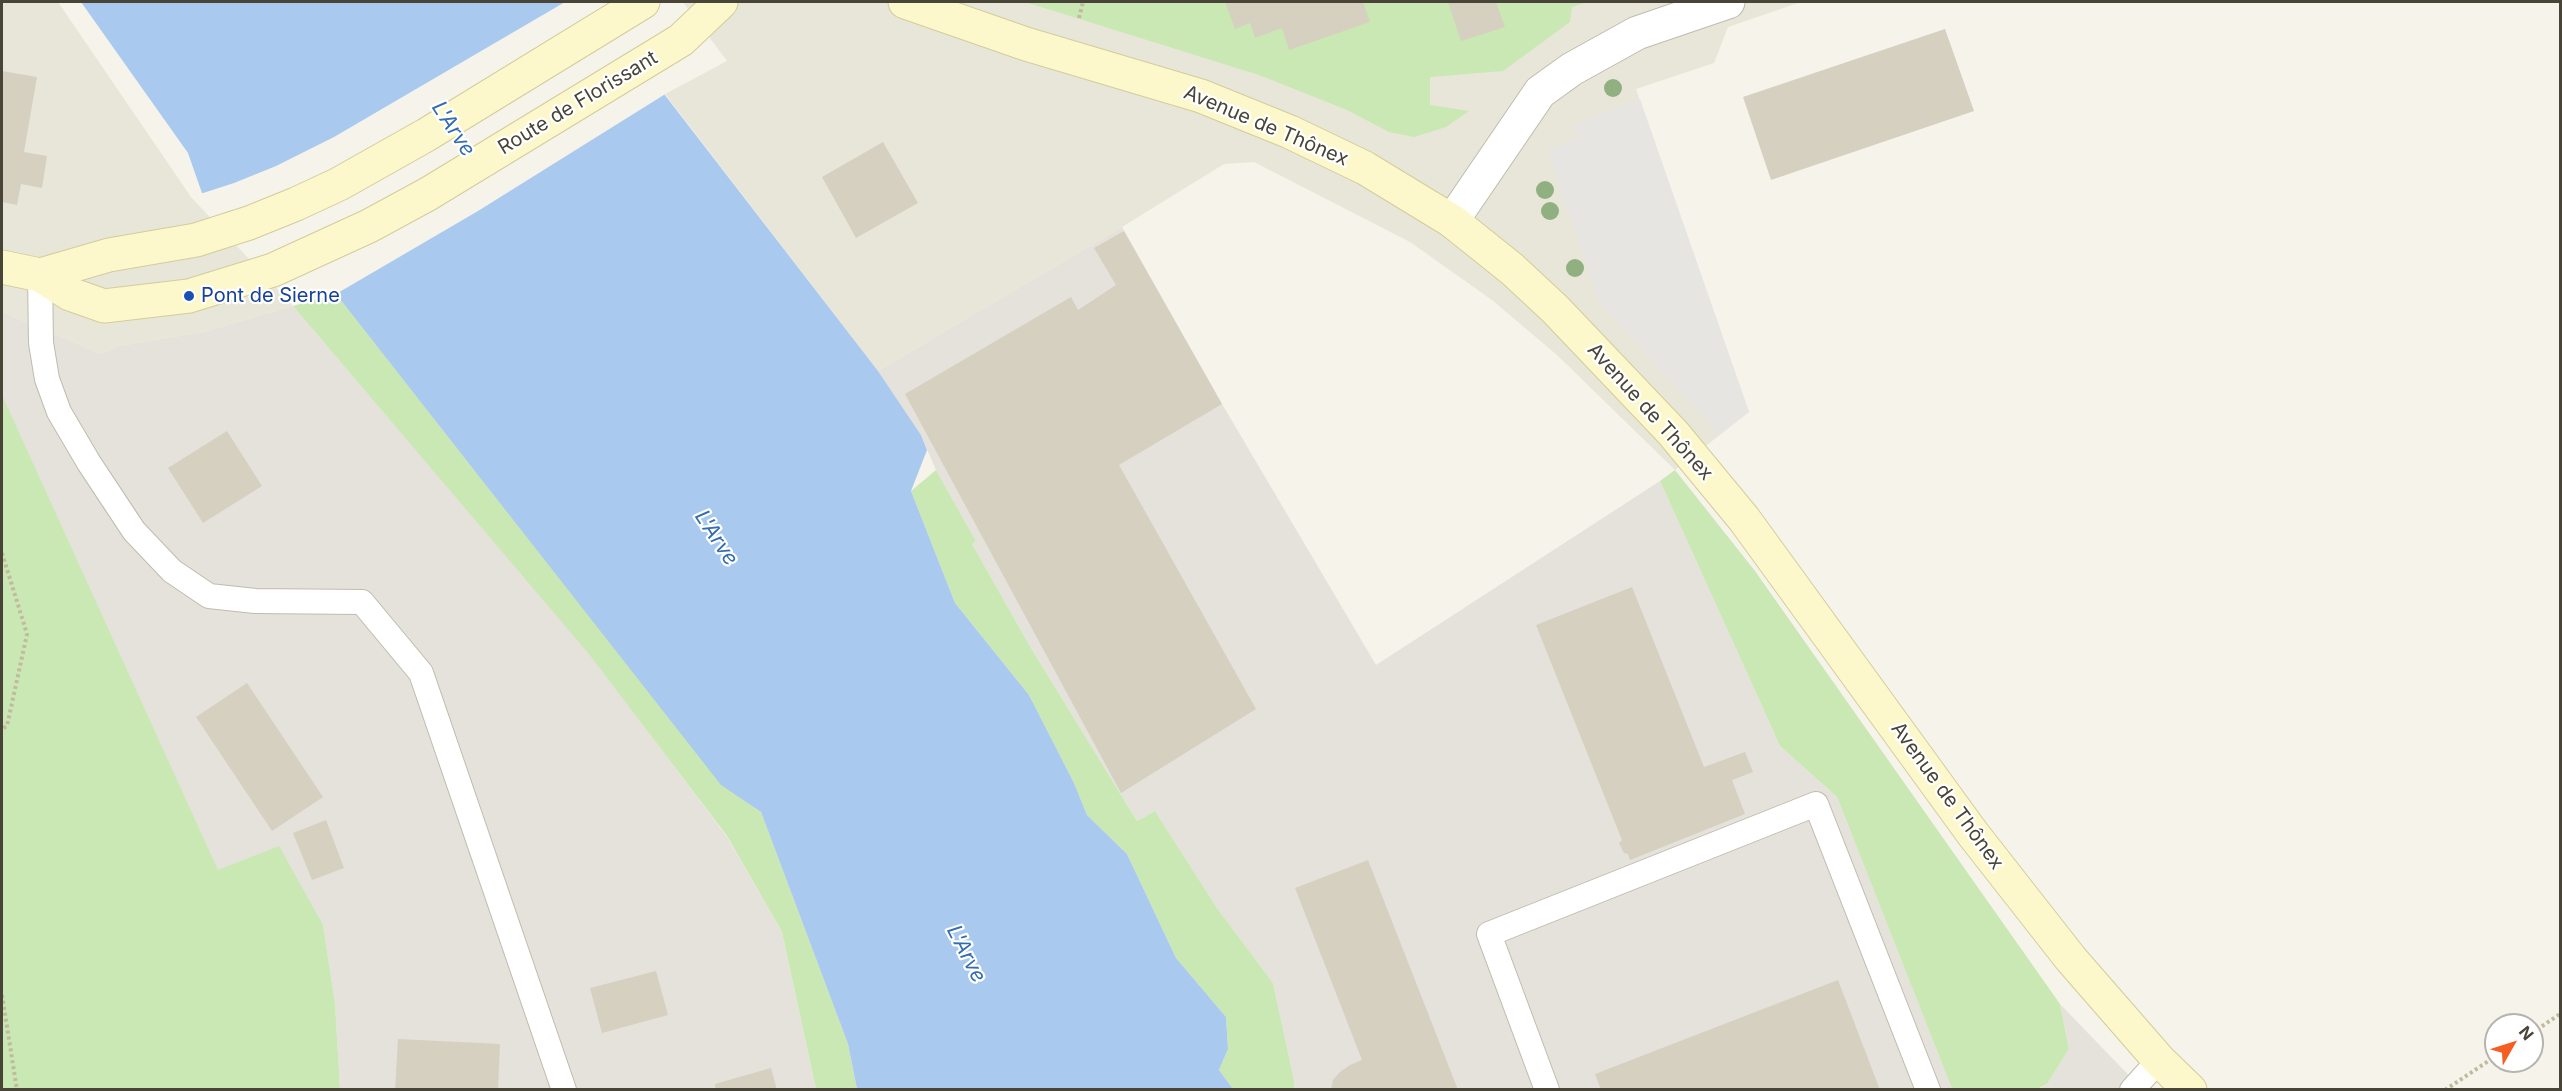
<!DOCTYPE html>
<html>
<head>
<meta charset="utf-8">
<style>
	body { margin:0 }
	#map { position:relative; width:2562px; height:1091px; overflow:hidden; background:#f5f3ea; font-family:Inter,sans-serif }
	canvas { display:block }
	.frame { position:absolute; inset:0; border:3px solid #494438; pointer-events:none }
	.north { position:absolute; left:2484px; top:1013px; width:60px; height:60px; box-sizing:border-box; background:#fff; border:2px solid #b6b4af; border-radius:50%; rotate:51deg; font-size:16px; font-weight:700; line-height:24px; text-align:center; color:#494438 }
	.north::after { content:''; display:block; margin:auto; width:21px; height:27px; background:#f55d21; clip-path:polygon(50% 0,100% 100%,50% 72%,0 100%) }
</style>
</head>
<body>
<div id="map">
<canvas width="2562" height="1091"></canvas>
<div class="frame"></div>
<div class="north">N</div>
</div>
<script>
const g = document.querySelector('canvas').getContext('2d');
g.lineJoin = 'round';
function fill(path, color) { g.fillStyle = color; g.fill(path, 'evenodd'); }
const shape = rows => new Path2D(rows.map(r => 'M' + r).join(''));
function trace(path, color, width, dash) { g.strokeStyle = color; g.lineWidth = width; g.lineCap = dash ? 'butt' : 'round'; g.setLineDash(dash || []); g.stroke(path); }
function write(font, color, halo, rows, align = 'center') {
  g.font = font + ' Inter,sans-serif'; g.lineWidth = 4.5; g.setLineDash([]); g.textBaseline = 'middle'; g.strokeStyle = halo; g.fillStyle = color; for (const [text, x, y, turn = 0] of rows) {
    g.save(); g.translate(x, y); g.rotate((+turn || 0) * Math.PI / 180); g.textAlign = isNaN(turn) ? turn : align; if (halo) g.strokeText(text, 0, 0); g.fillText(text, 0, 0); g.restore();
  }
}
const residential = shape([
	[2,2,58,2,191,197,293,306,204,332,120,346,101,354,2,312],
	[683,2,1801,2,1728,27,1714,63,1636,89,1749,412,1675,470,1557,355,1492,300,1410,242,1254,162,1224,164,1122,227,878,371,665,94,727,61]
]);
const industrial = shape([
	[1122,227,1222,404,1376,665,1660,481,1780,746,1837,797,1952,1089,1294,1089,1294,1080,1273,983,1217,908,1155,811,1137,821,1031,648,972,544,976,541,936,470,921,435,878,371],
	[293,306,590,654,727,837,782,932,816,1089,340,1089,335,1003,323,925,218,871,2,396,2,312,101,354,120,346,204,332],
	[2060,1004,2142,1089,2037,1090,2047,1084,2069,1049]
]);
const green = shape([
	[1025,2,1587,2,1572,7,1570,22,1503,71,1430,77,1430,105,1469,111,1446,127,1414,137,1389,132,1347,110,1259,75],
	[336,294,721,784,761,812,848,1044,857,1089,816,1089,782,932,727,836,589,654,293,306],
	[2,395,218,870,279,846,323,925,335,1003,340,1089,2,1089],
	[936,470,976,541,972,544,1031,648,1137,821,1155,811,1217,908,1273,983,1294,1080,1294,1089,1233,1089,1219,1070,1228,1049,1226,1017,1176,958,1127,854,1087,815,1074,783,1029,695,955,603,911,491],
	[1675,470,1755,571,2060,1004,2069,1049,2047,1084,2037,1089,1952,1089,1837,797,1780,746,1660,481]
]);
const parking = shape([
	[1640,99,1749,412,1719,435,1599,302,1547,150,1576,139,1573,125]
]);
const water = shape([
	[81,2,593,2,878,371,921,435,927,450,911,491,955,603,1029,695,1074,783,1087,815,1127,854,1176,958,1226,1017,1228,1049,1219,1070,1233,1089,857,1089,848,1044,761,812,721,785,336,294,202,193,188,153]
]);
const pier = shape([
	[565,2,597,2,667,93,478,211,336,294,333,295,200,194,234,183,276,166,334,137]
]);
const building = shape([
	[1225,2,1363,2,1370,22,1289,50,1282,28,1255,38,1250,23,1235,29],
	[1448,2,1496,2,1505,27,1461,41],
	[1945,29,1974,111,1771,180,1743,97],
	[2,71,37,77,24,152,47,156,42,188,21,184,17,205,2,202],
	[883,142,918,203,856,238,822,177],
	[1124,231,1222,404,1119,465,1256,709,1121,793,905,394,1071,297,1078,310,1116,285,1094,248],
	[227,431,262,486,203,523,168,468],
	[1632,587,1704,767,1745,752,1753,772,1732,780,1745,814,1630,860,1628,854,1624,853,1619,843,1622,840,1536,625],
	[247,683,323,797,272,831,196,717],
	[326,820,344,868,312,880,293,833],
	[1368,860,1458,1090,1331,1090,1333,1080,1340,1072,1350,1065,1362,1060,1295,888],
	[656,971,668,1015,602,1033,590,988],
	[1838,980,1880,1090,1601,1090,1595,1074],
	[398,1039,500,1044,498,1090,395,1090],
	[771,1068,777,1090,716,1090,715,1084]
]);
const path = shape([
	[1079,18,1083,2],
	[2,553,27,634,7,726,2,729],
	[2,995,17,1090],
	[2532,1033,2560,1014],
	[2445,1090,2496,1056]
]);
const lane = shape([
	[40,275,41,343,47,379,59,412,89,463,134,531,172,571,209,596,255,601,362,602,421,673,564,1090],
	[1547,1090,1489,934,1816,804,1928,1090],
	[2132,1090,2159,1060]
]);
const street = shape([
	[1452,221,1540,92,1572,69,1637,33,1728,2]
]);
const secondary = shape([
	[905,2,1026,44,1201,96,1290,132,1365,168,1452,221,1512,269,1555,309,1673,433,1744,519,1973,834,2071,959,2159,1060,2190,1090],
	[2,267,40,275,70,294,104,306,189,296,273,270,369,226,428,194,681,40,721,2],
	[40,275,109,255,196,240,249,223,296,204,339,184,426,135,643,2]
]);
const trees = [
	[1613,88],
	[1545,190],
	[1550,211],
	[1575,268]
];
const markers = [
	[189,296,6,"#1a4fb4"]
];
const streetNames = [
	["Route de Florissant",578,103,-31],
	["Avenue de Thônex",1266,126,23],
	["Avenue de Thônex",1650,412,48],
	["Avenue de Thônex",1947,796,54]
];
const transitNames = [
	["Pont de Sierne",201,296]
];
const waterNames = [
	["L'Arve",453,129,57],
	["L'Arve",716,538,57],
	["L'Arve",966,954,63]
];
fill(residential, '#e8e6d8');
fill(industrial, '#e4e2db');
fill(green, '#cae8b4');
fill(parking, '#e6e5e1');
fill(water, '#a9c9ef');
fill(pier, '#f5f3ea');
fill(building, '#d6d0c0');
trace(lane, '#c0bcad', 26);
trace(street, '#c0bcad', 35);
trace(secondary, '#d3cc9b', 35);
trace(path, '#c2ba9e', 4, [3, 3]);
trace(lane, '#fff', 24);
trace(street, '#fff', 33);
trace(secondary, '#fdf8cb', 33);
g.fillStyle = '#91b082';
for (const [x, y] of trees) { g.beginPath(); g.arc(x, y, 9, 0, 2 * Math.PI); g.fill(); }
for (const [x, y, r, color] of markers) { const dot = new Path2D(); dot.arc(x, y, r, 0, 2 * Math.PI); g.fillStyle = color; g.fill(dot); trace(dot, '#fff', 2); }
write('20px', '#494438', '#fff', streetNames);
write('20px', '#164399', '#fff', transitNames, 'left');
write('italic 21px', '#336cb3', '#fff', waterNames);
</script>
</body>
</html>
